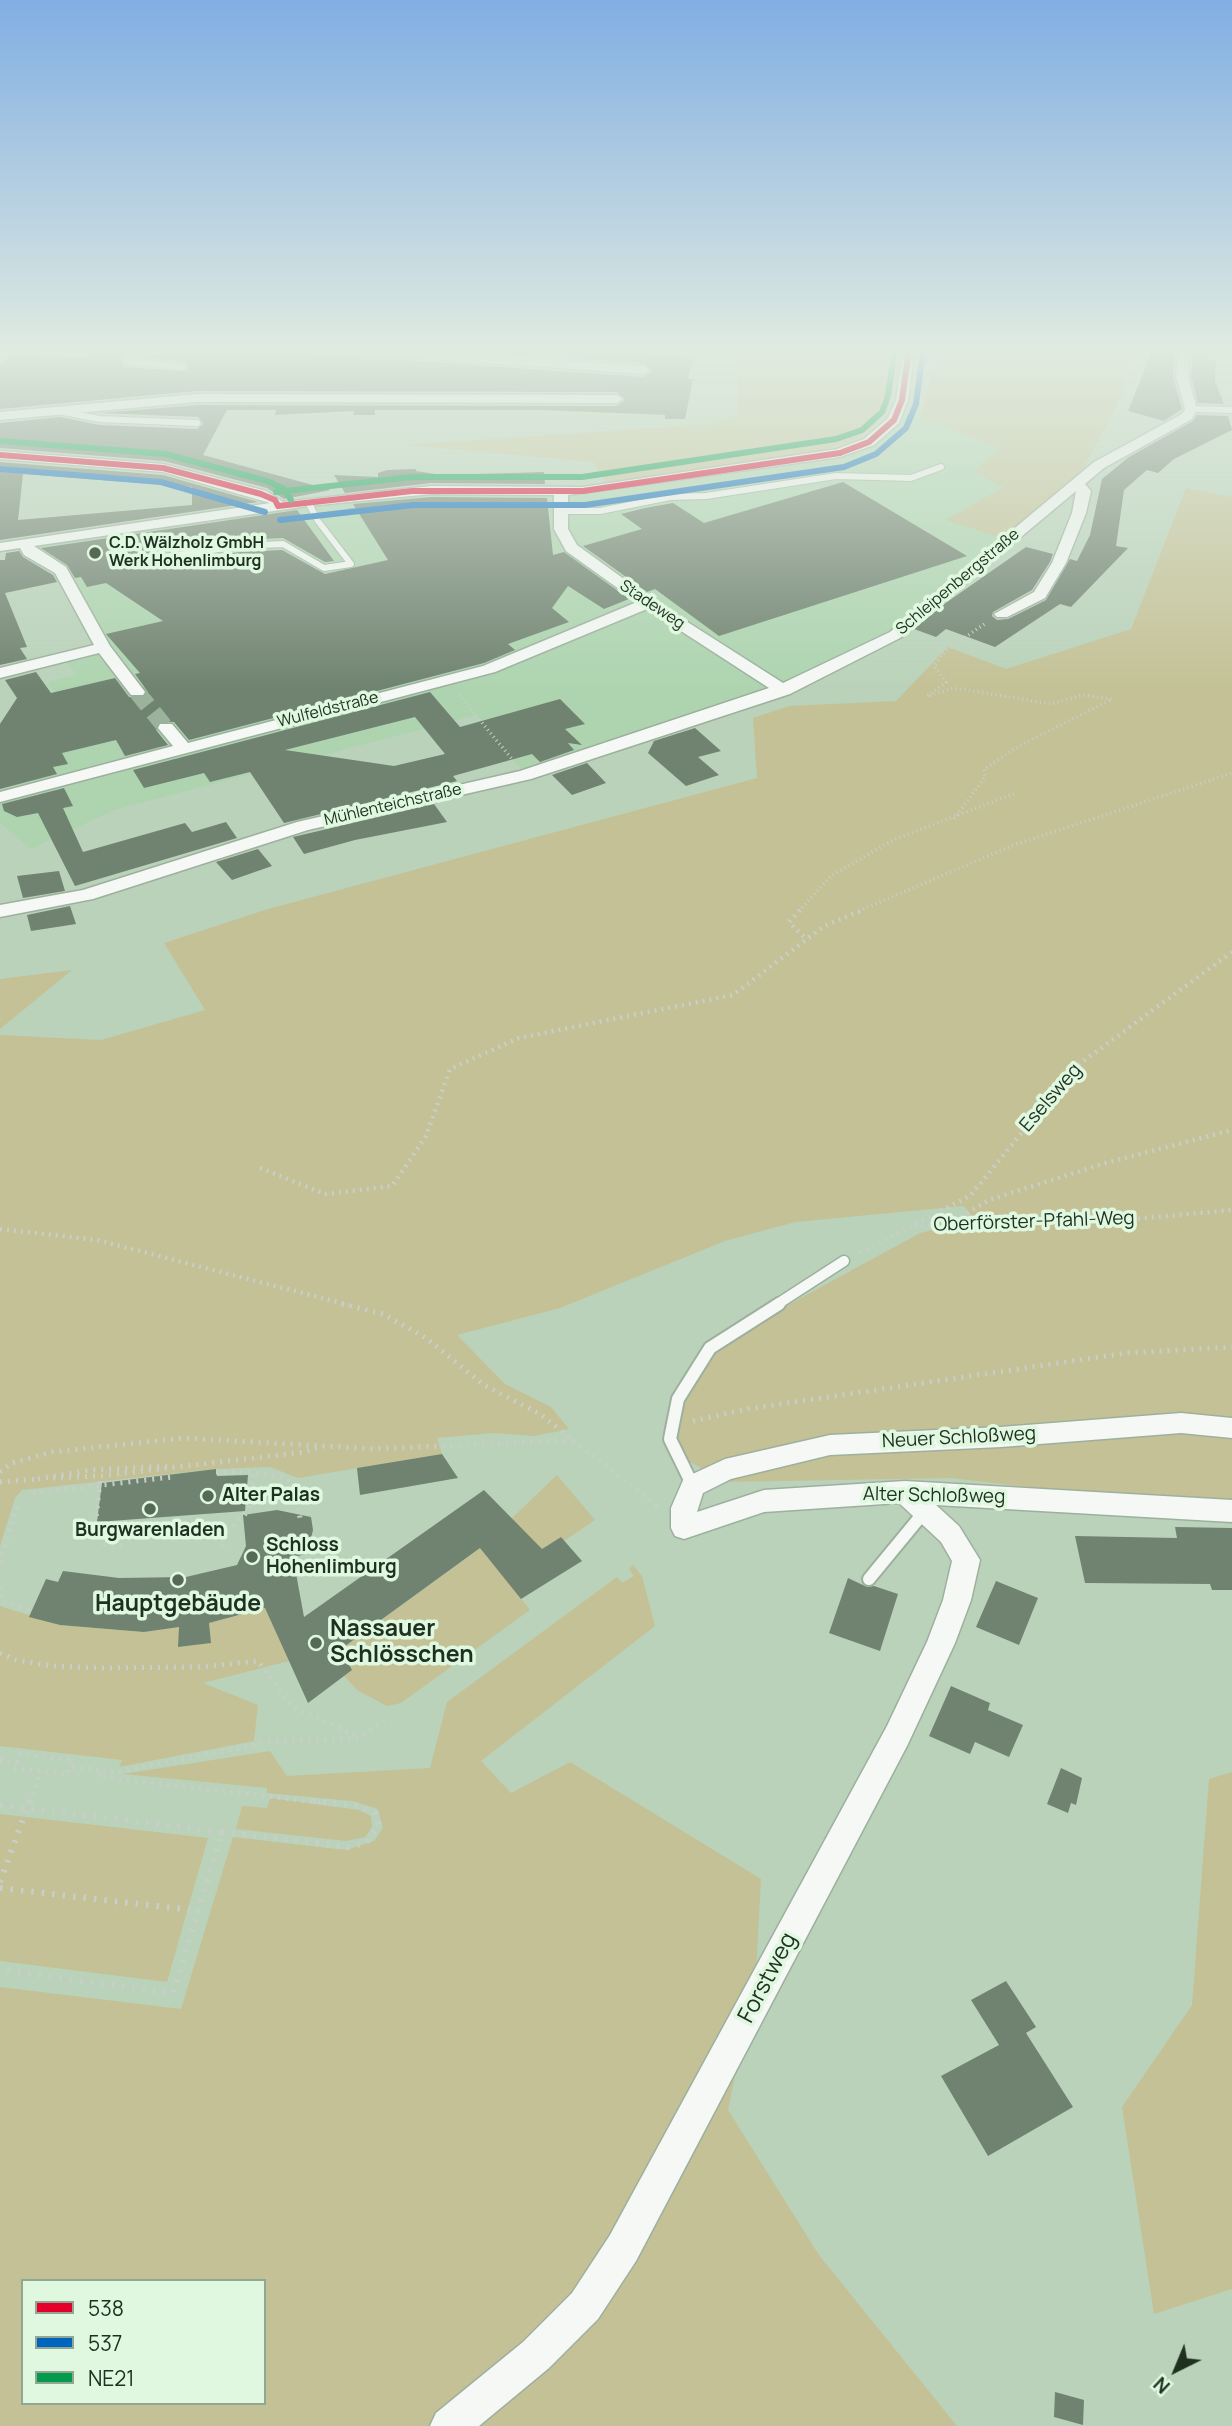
<!DOCTYPE html>
<html>
<head>
<meta charset="utf-8">
<style>
	body { margin:0 }
	#map { position:relative; width:1232px; height:2426px; overflow:hidden; background:#bad2ba; font-family:Manrope,sans-serif }
	canvas { display:block }
	.legend { position:absolute; left:21px; top:2279px; width:245px; height:126px; box-sizing:border-box; background:#e0f7e0; border:2px solid #92a793; margin:0; padding:9px 12px; list-style:none; font-size:21px; color:#1e301f }
	.legend li { display:flex; align-items:center; gap:14px; height:35px }
	.legend b { width:35px; border:2px solid #92a793 }
	.north { position:absolute; left:1141px; top:2335px; width:70px; height:70px; -webkit-text-stroke:5px #e0f7e0; paint-order:stroke; rotate:223deg; font-size:19px; font-weight:700; line-height:28px; text-align:center; color:#1e301f }
	.north::after { content:''; display:block; margin:auto; width:24px; height:32px; background:#1e301f; clip-path:polygon(50% 0,100% 100%,50% 72%,0 100%) }
</style>
</head>
<body>
<div id="map">
<canvas width="1232" height="2426"></canvas>
<ul class="legend">
<li><b style="height:9px;background:#e4002b"></b>538</li>
<li><b style="height:9px;background:#0065bd"></b>537</li>
<li><b style="height:9px;background:#039a4c"></b>NE21</li>
</ul>
<div class="north">N</div>
</div>
<script>
const g = document.querySelector('canvas').getContext('2d');
g.lineJoin = 'round';
function fill(path, color) { g.fillStyle = color; g.fill(path, 'evenodd'); }
const shape = rows => new Path2D(rows.map(r => 'M' + r).join(''));
function trace(path, color, width, dash) { g.strokeStyle = color; g.lineWidth = width; g.lineCap = dash ? 'butt' : 'round'; g.setLineDash(dash || []); g.stroke(path); }
function write(font, color, halo, rows, align = 'center') {
  g.font = font + ' Manrope,sans-serif'; g.lineWidth = 7; g.setLineDash([]); g.textBaseline = 'middle'; g.strokeStyle = halo; g.fillStyle = color; for (const [text, x, y, turn = 0] of rows) {
    g.save(); g.translate(x, y); g.rotate((+turn || 0) * Math.PI / 180); g.textAlign = isNaN(turn) ? turn : align; if (halo) g.strokeText(text, 0, 0); g.fillText(text, 0, 0); g.restore();
  }
}
const built = shape([
	[899,411,1001,448,1008,540,916,619,820,674,526,775,476,715,114,810,31,849,0,823,0,724,34,716,55,693,48,682,77,675,63,657,103,646,61,570,25,543,396,493,561,492,856,448]
]);
const green = shape([
	[736,349,896,349,888,410,872,428,854,440,823,450,607,484,593,462,406,445,709,424,739,414],
	[938,349,1136,349,1125,377,1123,393,1076,483,1008,540,946,520,1003,487,974,471,1000,448,921,418],
	[1186,488,1232,497,1232,1511,951,1478,726,1482,676,1454,677,1414,700,1370,735,1334,920,1233,974,1220,964,1206,795,1222,725,1241,560,1308,457,1335,505,1384,551,1407,569,1429,534,1436,493,1433,437,1438,442,1454,298,1478,270,1467,216,1469,22,1490,15,1498,0,1546,0,1035,101,1040,205,1010,164,943,268,909,757,778,753,718,789,706,896,701,948,647,1006,669,1131,629],
	[72,970,0,1029,0,979],
	[557,1475,595,1520,564,1541,561,1537,502,1574,530,1610,401,1703,387,1706,357,1690,344,1676,352,1670,341,1649,515,1523,511,1519],
	[633,1565,642,1576,655,1626,481,1761,511,1793,570,1762,761,1879,756,1973,728,2110,819,2255,957,2426,0,2426,0,1987,181,2009,233,1837,346,1850,374,1841,383,1828,378,1809,352,1801,267,1793,267,1788,123,1774,270,1751,287,1776,430,1768,447,1702,617,1577,622,1583,634,1576,629,1569],
	[23,2281,264,2281,264,2403,23,2403],
	[0,1606,60,1625,144,1632,179,1627,179,1647,210,1643,209,1623,266,1608,289,1661,203,1683,258,1705,254,1741,119,1767,122,1760,0,1746],
	[1232,1772,1232,2289,1154,2314,1122,2107,1192,2005,1209,1779],
	[270,1798,359,1810,371,1816,372,1827,365,1837,346,1841,236,1829,242,1806,267,1808],
	[0,1814,208,1838,167,1982,0,1961]
]);
const stream = shape([
	[926,363,931,349],
	[323,515,356,510]
]);
const building = shape([
	[162,349,247,349,644,377,652,371,644,363,443,349,565,349,612,353,613,349,639,349,637,353,677,354,693,359,688,379,693,379,685,419,665,419,665,415,544,410,375,410,375,415,353,415,354,411,275,415,276,410,227,410,203,455,331,490,284,499,267,488,164,461,0,448,0,423,60,417,100,425,197,429,203,424,198,417,101,413,197,405,617,406,625,400,617,392,197,391,0,409,0,365,12,354,79,358,87,357,95,350,126,353,121,358,124,367,187,371,188,365,184,362,144,357,155,355],
	[1153,349,1175,349,1173,377,1182,409,1164,421,1128,411],
	[1193,349,1210,349,1208,360,1216,361,1215,381,1224,404,1198,403,1191,376],
	[1197,415,1228,416,1232,430,1174,459,1158,473,1147,470,1124,490,1116,546,1128,548,1071,607,1060,604,995,647,946,629,936,637,914,629,947,602,1026,547,1053,554,1050,562,1032,590,993,612,992,616,997,620,1008,619,1046,600,1070,559,1077,561,1090,535,1102,479,1129,457,1193,421],
	[0,462,163,475,258,502,0,540],
	[23,474,192,487,192,505,18,520],
	[416,469,416,471,442,475,544,472,545,484,431,483,345,493,334,475,378,477,378,473,387,470],
	[843,482,967,556,719,636,655,589,647,592,583,546,642,529,621,514,645,508,673,503,704,523],
	[431,497,547,498,553,555,564,552,629,599,604,609,568,586,552,608,569,622,508,644,515,650,484,663,189,740,174,722,160,721,156,730,168,745,125,756,116,740,62,753,68,764,53,767,57,774,0,789,0,724,17,698,5,680,36,672,51,693,115,678,129,697,143,698,148,692,135,674,140,673,106,634,163,621,106,583,87,587,81,577,75,578,67,565,41,548,297,510,334,561,325,562,283,538,239,540,164,551,160,558,166,563,240,552,282,550,325,574,388,560,353,504],
	[19,551,23,557,53,575,57,582,5,593,27,647,20,648,27,659,0,665,0,560,5,560,6,553],
	[430,692,460,727,560,699,585,724,565,729,582,745,568,743,574,750,540,762,532,754,453,776,457,781,284,823,250,772,210,782,204,773,144,788,133,770],
	[415,717,445,754,394,766,285,750],
	[695,728,721,751,698,757,719,775,686,786,648,753,654,741],
	[587,763,606,783,572,795,552,775],
	[64,788,73,806,63,808,83,852,185,823,192,832,226,822,237,838,75,886,38,813,17,817,4,811,2,804],
	[434,804,447,822,355,840,304,854,293,837],
	[258,849,272,866,232,880,216,862],
	[59,871,65,891,23,898,17,876],
	[70,906,76,924,31,931,27,915],
	[442,1454,458,1478,360,1495,357,1468],
	[216,1469,217,1476,248,1475,245,1511,97,1522,102,1483],
	[484,1490,542,1549,561,1537,582,1561,521,1599,480,1548,341,1649,352,1670,308,1703,265,1608,209,1623,211,1643,178,1647,179,1627,144,1632,60,1625,29,1617,46,1579,58,1582,63,1571,119,1578,186,1577,237,1565,246,1546,243,1515,277,1510,311,1517,313,1530,307,1554,293,1557,304,1617],
	[1175,1527,1232,1528,1232,1590,1212,1590,1210,1584,1085,1583,1075,1536,1177,1538],
	[848,1578,867,1587,874,1586,898,1594,880,1651,829,1633],
	[996,1581,1038,1598,1019,1645,976,1627],
	[951,1686,990,1703,988,1710,1023,1725,1009,1757,975,1742,970,1754,929,1736],
	[1061,1768,1082,1778,1076,1805,1071,1803,1068,1813,1047,1804],
	[1006,1981,1036,2027,1026,2033,1073,2107,988,2156,941,2076,999,2045,971,2000],
	[1055,2392,1084,2400,1083,2425,1054,2417]
]);
const streetTunnel = shape([
	[137,692,166,728]
]);
const pathFar3 = shape([
	[459,695,512,759],
	[954,819,985,777,984,769,1019,746,1112,699,1083,695,1051,704,954,688,927,696,946,682,934,666,945,651,986,623],
	[799,911,831,876,893,840,1016,793],
	[859,911,1014,845,1232,773]
]);
const pathFar2 = shape([
	[800,910,789,922,806,939],
	[260,1168,325,1194,392,1186,426,1136,450,1069,519,1038,733,995,824,926,863,910],
	[949,1224,989,1200,1102,1164,1232,1130],
	[914,1226,1123,1220,1232,1210],
	[0,1229,97,1240,349,1305],
	[860,1253,971,1195,1074,1068,1232,952]
]);
const pathFar1 = shape([
	[342,1304,383,1314,426,1338,484,1385,540,1414,658,1507],
	[693,1421,747,1409,1127,1353,1232,1347],
	[0,1472,12,1463,52,1452,184,1438,374,1449,573,1440],
	[216,1472,253,1472],
	[53,1478,97,1476],
	[38,1479,91,1470,172,1466],
	[0,1482,38,1479],
	[100,1483,100,1476,305,1452,321,1446],
	[99,1490,95,1530,105,1544,127,1546],
	[33,1493,172,1477],
	[223,1547,226,1534,248,1511,253,1472,282,1477,296,1487,300,1518],
	[0,1562,18,1504],
	[0,1588,1,1601,31,1611],
	[0,1653,16,1660,53,1666,99,1668,200,1667,258,1661,293,1707,359,1737],
	[0,1760,17,1762,14,1768,68,1774,70,1767,101,1770],
	[17,1762,20,1754,73,1760,70,1767],
	[30,1802,41,1771],
	[320,1802,99,1777,101,1770,118,1772,268,1742,360,1738,389,1717]
]);
const path = shape([
	[0,1805,222,1832,173,1993,0,1970],
	[222,1832,348,1847,366,1843,379,1825,375,1813,360,1806,305,1800],
	[0,1882,30,1800],
	[0,1888,200,1911]
]);
const laneFar2 = shape([
	[128,361,183,367],
	[1191,409,1232,410],
	[58,411,100,419,197,423],
	[561,511,600,511,670,497,706,496,836,476,911,478,941,467],
	[165,557,239,546,283,544,324,568,351,564,318,521,308,502]
]);
const laneFar1 = shape([
	[776,1305,844,1261]
]);
const lane = shape([
	[693,1486,670,1439,678,1399,710,1348,779,1304],
	[869,1579,925,1511]
]);
const street = shape([
	[135,349,149,349,132,364,124,364,124,358,135,349],
	[337,349,400,349,644,366,650,370,644,374,343,353,337,349],
	[903,349,915,349,908,400,899,423,874,445,840,457,568,495,568,529,577,545,653,600,783,683,890,632,1094,462,1182,414,1185,409,1176,376,1178,349,1190,349,1188,376,1197,409,1192,419,1104,468,1085,484,1091,491,1086,513,1066,563,1045,598,1007,617,997,617,994,614,1034,592,1052,563,1072,513,1076,491,900,638,790,694,531,779,308,830,93,899,0,917,0,905,83,890,297,822,520,771,769,688,647,609,495,672,0,802,0,792,173,746,158,728,160,724,172,724,188,743,483,666,637,602,566,551,554,529,554,495,431,494,308,506,34,546,66,567,110,646,145,692,143,695,131,695,99,653,0,678,0,668,94,645,55,573,24,555,20,548,0,551,0,543,270,503,163,472,0,459,0,451,163,464,266,491,283,502,431,486,583,487,837,449,864,439,888,418,896,400,903,349],
	[197,394,617,395,623,399,617,403,197,402,0,420,0,412,197,394],
	[1181,1413,1232,1418,1232,1438,1181,1433,1001,1447,830,1455,731,1479,703,1493,697,1512,764,1490,905,1481,1232,1500,1232,1522,936,1505,959,1526,980,1560,971,1600,955,1643,907,1746,636,2261,598,2319,549,2368,479,2426,430,2426,436,2413,523,2342,572,2293,610,2235,887,1726,927,1642,943,1600,952,1561,941,1542,899,1503,764,1512,684,1539,675,1536,671,1528,671,1508,684,1478,725,1459,830,1435,1001,1427,1181,1413]
]);
const bus1 = shape([
	[0,455,163,468,261,494,275,500,278,506],
	[278,506,412,491,583,491,840,453,869,442,894,420,902,400,909,349]
]);
const bus2 = shape([
	[0,469,161,482,265,512],
	[280,520,413,505,585,505,844,467,876,454,906,428,916,404,923,351]
]);
const bus3 = shape([
	[1,441,165,454,267,481,284,489,291,500],
	[276,492,412,477,582,477,836,439,862,430,882,412,888,396,895,349]
]);
const markers = [
	[95,553,7,"#556955"],
	[208,1496,7,"#556955"],
	[150,1509,7,"#556955"],
	[252,1557,7,"#556955"],
	[178,1580,7,"#556955"],
	[316,1643,7,"#556955"]
];
const farPoinames = [
	["C.D. Wälzholz GmbH",109,544],
	["Werk Hohenlimburg",109,562]
];
const farStreetnames = [
	["Schleipenbergstraße",958,582,-40],
	["Stadeweg",652,605,34],
	["Wulfeldstraße",328,710,-14],
	["Mühlenteichstraße",393,805,-13]
];
const streetNames = [
	["Eselsweg",1051,1098,-49],
	["Oberförster-Pfahl-Weg",1034,1222,-2],
	["Neuer Schloßweg",959,1438,-3],
	["Alter Schloßweg",934,1496,1]
];
const poiNames = [
	["Alter Palas",222,1496],
	["Burgwarenladen",150,1531,"center"],
	["Schloss",266,1546],
	["Hohenlimburg",266,1568]
];
const nearPoinames = [
	["Hauptgebäude",178,1605],
	["Nassauer",330,1630,"left"],
	["Schlösschen",330,1656,"left"]
];
const nearStreetnames = [
	["Forstweg",768,1978,-62]
];
fill(built, '#add4af');
fill(green, '#c4c196');
trace(stream, '#86a6db', 5);
fill(building, '#708270');
trace(streetTunnel, '#9bb29b', 17, [17, 9]);
trace(laneFar2, '#9db09e', 8);
trace(laneFar1, '#9db09e', 13);
trace(lane, '#9db09e', 16);
trace(street, '#9db09e', 3);
trace(pathFar3, '#c8cfc8', 3.5, [1, 3.5]);
trace(pathFar2, '#c8cfc8', 4.5, [2, 5]);
trace(pathFar1, '#c8cfc8', 5, [2, 6]);
trace(path, '#c8cfc8', 6, [2.5, 8]);
trace(laneFar2, '#f5f8f5', 6);
trace(laneFar1, '#f5f8f5', 10);
trace(lane, '#f5f8f5', 12);
fill(street, '#f5f8f5');
trace(bus1, '#e4002b', 6);
trace(bus2, '#0065bd', 6);
trace(bus3, '#039a4c', 6);
const sky = g.createLinearGradient(0, 0, 0, 689);
sky.addColorStop(0, '#81aee3');
sky.addColorStop(0.51, '#e0ebe0');
sky.addColorStop(1, '#e0ebe000');
g.fillStyle = sky;
g.fillRect(0, 0, 1232, 689);
for (const [x, y, r, color] of markers) { const dot = new Path2D(); dot.arc(x, y, r, 0, 2 * Math.PI); g.fillStyle = color; g.fill(dot); trace(dot, '#e0f7e0', 2.5); }
write('bold 16px', '#1e301f', '#e0f7e0', farPoinames, 'left');
write('16px', '#1e301f', '#e0f7e0', farStreetnames);
write('19px', '#1e301f', '#e0f7e0', streetNames);
write('bold 19px', '#1e301f', '#e0f7e0', poiNames, 'left');
write('bold 23px', '#1e301f', '#e0f7e0', nearPoinames);
write('23px', '#1e301f', '#e0f7e0', nearStreetnames);
</script>
</body>
</html>
